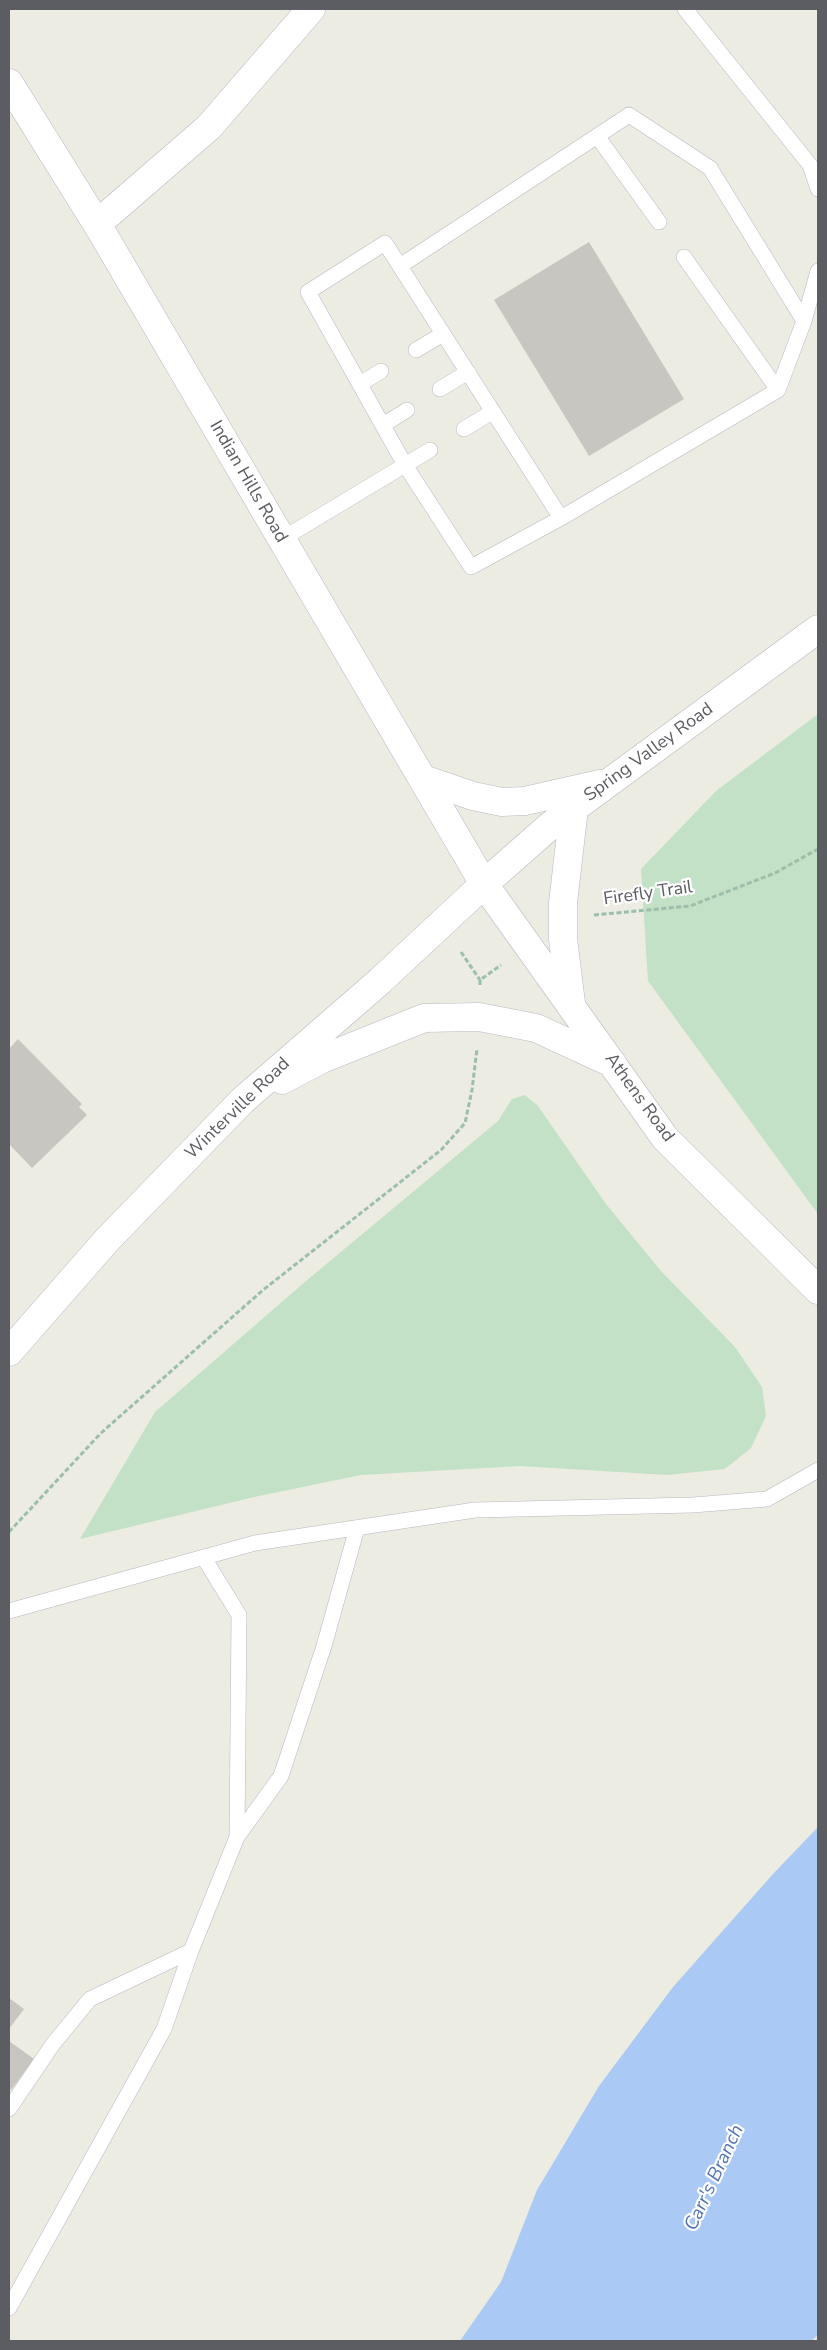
<!DOCTYPE html>
<html>
<head>
<meta charset="utf-8">
<style>
	body { margin:0 }
	#map { position:relative; width:827px; height:2350px; overflow:hidden; background:#ecece3; font-family:"Nunito Sans",sans-serif }
	canvas { display:block }
	.frame { position:absolute; inset:0; border:10px solid #5b5d62; pointer-events:none }
</style>
</head>
<body>
<div id="map">
<canvas width="827" height="2350"></canvas>
<div class="frame"></div>
</div>
<script>
const g = document.querySelector('canvas').getContext('2d');
g.lineJoin = 'round';
function fill(path, color) { g.fillStyle = color; g.fill(path, 'evenodd'); }
const shape = rows => new Path2D(rows.map(r => 'M' + r).join(''));
function trace(path, color, width, dash) { g.strokeStyle = color; g.lineWidth = width; g.lineCap = dash ? 'butt' : 'round'; g.setLineDash(dash || []); g.stroke(path); }
function write(font, color, halo, rows, align = 'center') {
  g.font = font + ' "Nunito Sans",sans-serif'; g.lineWidth = 4.5; g.setLineDash([]); g.textBaseline = 'middle'; g.strokeStyle = halo; g.fillStyle = color; for (const [text, x, y, turn = 0] of rows) {
    g.save(); g.translate(x, y); g.rotate((+turn || 0) * Math.PI / 180); g.textAlign = isNaN(turn) ? turn : align; if (halo) g.strokeText(text, 0, 0); g.fillText(text, 0, 0); g.restore();
  }
}
const green = shape([
	[818,714,818,1214,648,981,641,869,716,791],
	[525,1095,538,1106,606,1204,661,1271,735,1347,762,1387,766,1416,751,1448,725,1469,667,1475,520,1466,361,1475,254,1497,80,1539,155,1412,306,1281,498,1121,512,1099]
]);
const water = shape([
	[818,1827,818,2335,811,2341,460,2341,501,2282,537,2190,599,2086,673,1987,773,1874]
]);
const building = shape([
	[589,242,684,399,589,456,494,300],
	[18,1039,82,1104,79,1107,87,1115,32,1168,9,1144,9,1049],
	[9,1998,24,2009,9,2029],
	[9,2041,34,2059,11,2090,9,2088]
]);
const path = shape([
	[594,915,690,906,775,873,818,849],
	[461,952,480,980],
	[480,985,480,980,501,965],
	[9,1532,101,1433,263,1290,441,1150,465,1123,472,1090,477,1049]
]);
const lane = shape([
	[685,9,810,165,818,189],
	[597,136,659,222],
	[684,257,778,390],
	[400,266,629,115,710,168,804,321],
	[416,350,443,334],
	[360,384,381,371],
	[440,389,468,372],
	[383,425,407,410],
	[464,429,492,412],
	[430,450,405,465,308,292,385,243,561,518],
	[282,539,405,465,471,567,561,518,778,390,804,321,818,271],
	[204,1558,239,1615,237,1837],
	[9,1611,255,1543,475,1510,693,1505,767,1499,818,1470],
	[9,2109,53,2044,90,1999,191,1951],
	[9,2308,164,2029,191,1951,237,1837,281,1776,324,1646,357,1528]
]);
const secondary = shape([
	[9,83,97,224,484,884,665,1138,818,1290],
	[97,224,209,127,311,9],
	[423,779,473,796,502,802,525,801,600,784],
	[571,1003,563,939,563,903,574,808],
	[282,1080,322,1059,424,1018,479,1017,536,1028,612,1063],
	[9,1352,107,1240,243,1100,380,981,484,884,551,825,818,629]
]);
const streetNames = [
	["Indian Hills Road",248,482,60],
	["Spring Valley Road",649,753,-36],
	["Firefly Trail",648,894,-8],
	["Athens Road",639,1098,54],
	["Winterville Road",238,1109,-44]
];
const waterNames = [
	["Carr's Branch",715,2178,-65]
];
fill(green, '#c2e1c7');
fill(water, '#aac9f5');
fill(building, '#c8c6c0');
trace(lane, '#b6b7bc', 16);
trace(secondary, '#b7b8be', 29);
trace(path, '#9bbfaa', 3, [5, 2.5]);
trace(lane, '#fff', 15);
trace(secondary, '#fff', 28);
write('18px', '#5b5d62', '#fff', streetNames);
write('italic 19px', '#5072b6', '#fff', waterNames);
</script>
</body>
</html>
